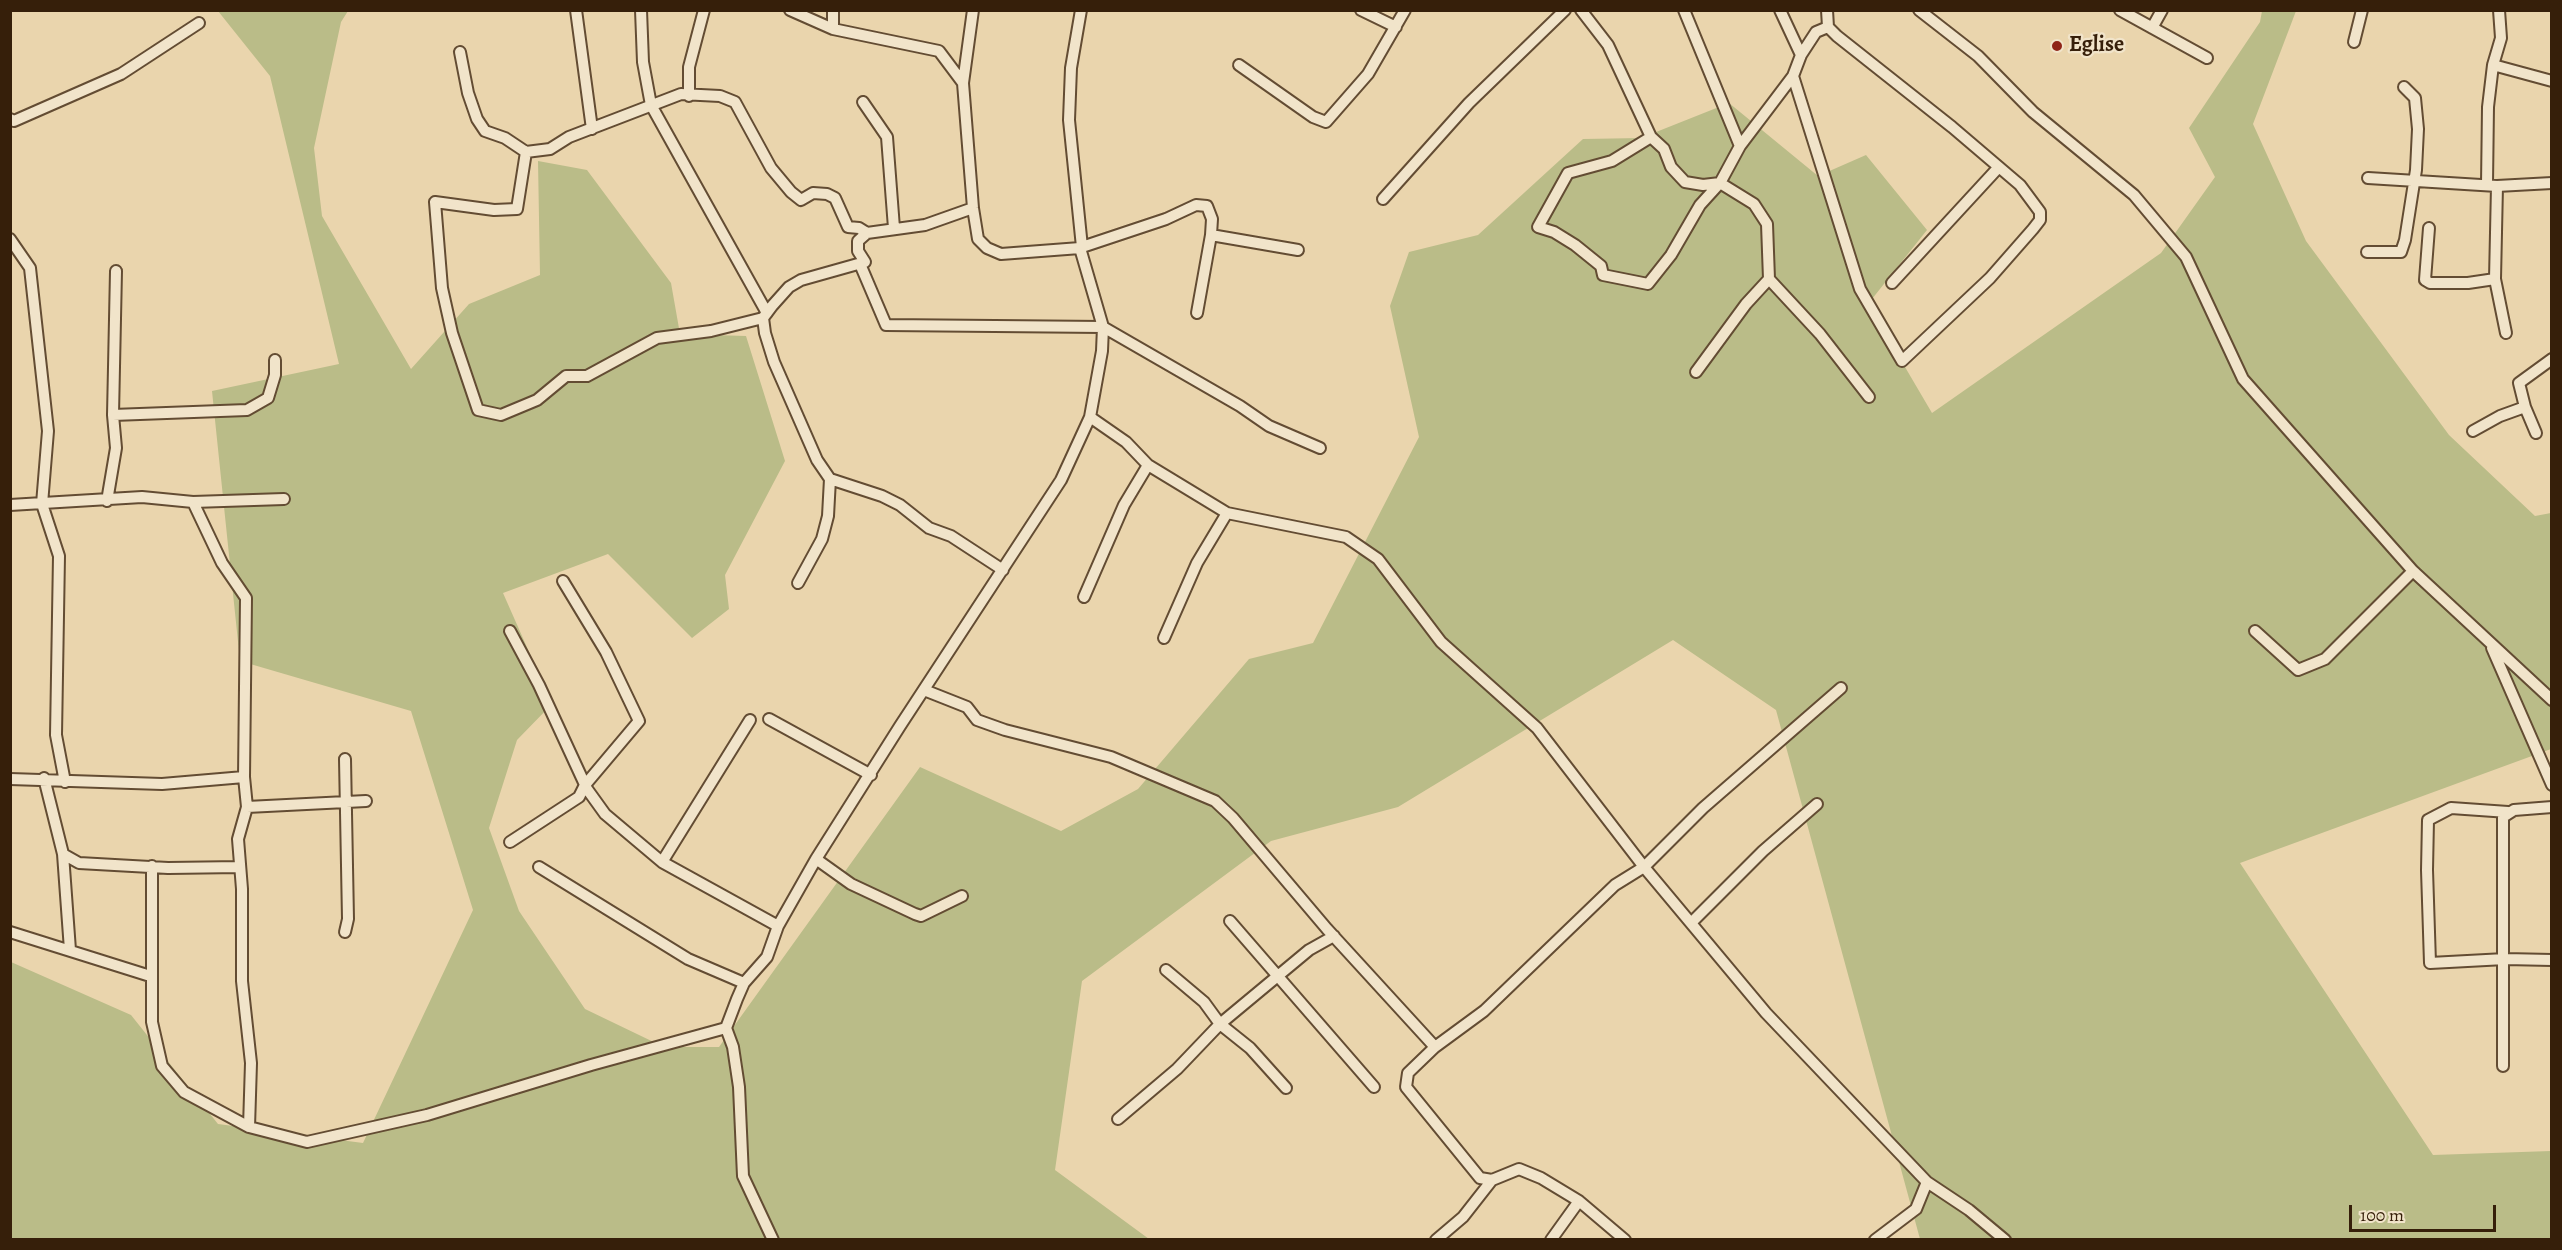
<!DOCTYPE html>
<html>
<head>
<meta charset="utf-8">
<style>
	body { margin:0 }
	#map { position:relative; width:2562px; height:1250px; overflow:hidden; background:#ead5ad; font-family:Alegreya,serif }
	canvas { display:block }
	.frame { position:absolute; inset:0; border:12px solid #361f0a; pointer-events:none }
	.scale { position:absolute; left:2349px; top:1205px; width:147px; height:27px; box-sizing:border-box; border:3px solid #361f0a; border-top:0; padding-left:8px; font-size:18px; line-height:21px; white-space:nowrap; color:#361f0a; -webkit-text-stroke:4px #f1e4ca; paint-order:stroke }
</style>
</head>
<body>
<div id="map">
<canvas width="2562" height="1250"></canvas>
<div class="frame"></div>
<div class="scale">100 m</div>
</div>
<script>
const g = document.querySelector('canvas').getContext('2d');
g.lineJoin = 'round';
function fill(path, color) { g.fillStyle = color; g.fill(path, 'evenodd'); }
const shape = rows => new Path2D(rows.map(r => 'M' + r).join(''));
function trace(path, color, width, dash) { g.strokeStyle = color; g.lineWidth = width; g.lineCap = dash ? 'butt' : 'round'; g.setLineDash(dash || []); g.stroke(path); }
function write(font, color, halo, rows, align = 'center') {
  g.font = font + ' Alegreya,serif'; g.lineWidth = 4.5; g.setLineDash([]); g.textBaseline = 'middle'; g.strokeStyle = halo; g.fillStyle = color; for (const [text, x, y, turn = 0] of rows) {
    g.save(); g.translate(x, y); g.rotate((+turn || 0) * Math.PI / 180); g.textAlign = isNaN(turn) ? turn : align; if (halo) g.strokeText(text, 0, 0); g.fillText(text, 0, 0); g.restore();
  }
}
const green = shape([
	[218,11,348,11,341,22,314,148,322,216,411,369,469,304,540,275,538,161,587,170,671,283,680,334,746,336,785,461,725,575,729,609,692,638,608,554,503,593,552,704,517,740,489,828,519,911,585,1009,664,1047,719,1047,920,767,1061,831,1138,789,1249,659,1313,643,1419,437,1390,306,1409,252,1478,235,1583,139,1641,138,1729,103,1818,176,1866,155,1927,230,1868,304,1932,413,2161,253,2215,177,2189,128,2260,22,2262,11,2296,11,2253,124,2306,241,2449,435,2535,516,2551,513,2551,749,2240,863,2433,1155,2551,1151,2551,1239,1920,1239,1776,710,1673,640,1398,807,1271,841,1082,981,1055,1170,1149,1239,11,1240,11,962,131,1015,218,1124,363,1143,473,910,411,711,240,661,212,391,339,364,270,76]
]);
const minor = shape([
	[576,10,592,129],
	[641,10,643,62,651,105,767,313],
	[790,10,833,29,939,51,963,83],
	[833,10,833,29],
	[973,10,963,83,973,208,978,239,987,248,1001,254,1080,248],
	[1361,10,1396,27],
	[1581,10,1608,45,1651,137,1664,149,1671,167,1685,182,1703,185,1720,183,1754,204,1767,224,1769,279,1746,304,1696,372],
	[1684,10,1740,146],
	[1780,10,1801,55],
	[1827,10,1828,27,1837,36,1952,127,2020,185,2040,212,2040,220,2033,229,1990,278,1902,361,1860,289,1793,76,1801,55,1816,32,1828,27],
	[1919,10,1978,56,2033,112,2134,195,2186,257,2243,379,2413,571,2552,700],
	[2120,10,2207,58],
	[2499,10,2501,38,2493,65,2552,81],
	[2152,28,2162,10],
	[2354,42,2362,10],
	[460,52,468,93,477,119,485,131,505,138,526,152,550,149,569,137,681,94,720,96,735,102,771,168,791,192,801,200,813,193,827,194,835,198,848,227,859,228,867,233,925,225,973,208],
	[1239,65,1313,117,1326,122,1368,74,1405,10],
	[689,96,689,67,704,10],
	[863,102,887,137,894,228],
	[10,119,14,121,121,74,199,23],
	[1651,137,1612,161,1568,173,1538,227,1554,232,1575,245,1601,266,1603,275,1648,284,1671,255,1700,205,1720,183,1740,146,1793,76],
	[526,152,517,209,494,210,435,202,442,288,452,333,478,410,501,415,537,400,566,376,587,376,657,338,711,331,763,318],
	[2368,178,2497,186,2552,183],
	[2487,184,2488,107,2493,65],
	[1383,199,1469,103,1565,10],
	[2429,228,2425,280,2430,283,2468,283,2495,279,2497,186],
	[867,233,858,241,858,251,865,262,801,280,789,287,772,306,763,318,765,333,774,362,817,460,830,479,882,496,900,505,929,528,951,536,1003,570],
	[1211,235,1298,250],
	[10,239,30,268,48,431,42,504,59,556,56,735,65,782],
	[1082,247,1166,219,1196,205,1207,206,1212,219,1211,235,1197,313],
	[2367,252,2401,252,2405,240,2416,170,2418,129,2415,98,2404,87],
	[860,264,886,325,1103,327,1240,406,1269,426,1320,448],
	[1769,279,1820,334,1869,397],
	[2495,279,2506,333],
	[1892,283,1998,168],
	[113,415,247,410,268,398,275,375,275,360],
	[1090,417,1126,442,1148,465,1227,513,1346,537,1378,559,1441,642,1537,728,1644,867,1766,1013,1927,1182,1969,1210,2005,1240],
	[2473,431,2500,416,2525,407],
	[2536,433,2525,407,2519,383,2552,359],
	[107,501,116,448,113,415,116,271],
	[193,502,222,563,246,598,244,777,247,807,238,839,242,889,242,981,251,1063,249,1127],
	[10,505,142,497,193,502,284,499],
	[798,583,822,539,828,516,830,479],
	[1084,597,1124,505,1148,465],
	[510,631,539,685,587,789,605,814,662,862,778,926],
	[2255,631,2298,670,2325,659,2413,571],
	[1164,638,1197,563,1227,513],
	[2492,648,2552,785],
	[924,690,967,707,977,720,1005,730,1111,757,1215,801,1233,818,1327,929,1435,1047],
	[769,719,871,775],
	[345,759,348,919,345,932],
	[44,778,63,854,79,863,168,868,240,867],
	[10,779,162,784,244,777],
	[247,807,366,801],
	[2508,812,2451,808,2428,820,2427,870,2430,963,2505,959,2552,960],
	[510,842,579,797,585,785,639,721,606,652,563,581],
	[63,854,70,950],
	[816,859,851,884,915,914,921,916,962,896],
	[662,862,750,720],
	[152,866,152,1022,162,1066,184,1092,249,1127,307,1142,427,1115,591,1065,726,1028],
	[539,867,688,959,744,983],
	[1230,921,1374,1087],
	[1692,922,1763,851,1817,804],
	[10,932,147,975],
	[1166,970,1204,1002,1220,1024,1250,1048,1286,1088],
	[2503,1066,2503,817,2514,810,2552,807],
	[1118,1119,1177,1069,1220,1024,1309,950,1334,936],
	[773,1240,743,1176,739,1087,733,1047,726,1028,737,999,744,983,767,957,778,926,816,859,900,726,1061,480,1090,417,1102,351,1103,327,1080,248,1082,247,1069,120,1071,68,1081,10],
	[1436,1240,1463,1217,1492,1180],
	[1551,1240,1579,1201],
	[1625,1240,1579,1201,1541,1178,1519,1169,1492,1180,1480,1178,1406,1087,1408,1073,1435,1047,1484,1011,1615,885,1644,867,1703,808,1841,688],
	[1875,1240,1916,1209,1927,1182]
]);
const markers = [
	[2057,46,6,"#8f2418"]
];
const poiNames = [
	["Eglise",2069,46]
];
fill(green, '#babc88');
trace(minor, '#634c33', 14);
trace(minor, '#f1e4ca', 10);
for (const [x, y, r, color] of markers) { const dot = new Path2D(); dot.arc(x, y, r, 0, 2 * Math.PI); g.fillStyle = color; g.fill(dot); trace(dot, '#f1e4ca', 2); }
write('bold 22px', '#361f0a', '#f1e4ca', poiNames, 'left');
</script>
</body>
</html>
